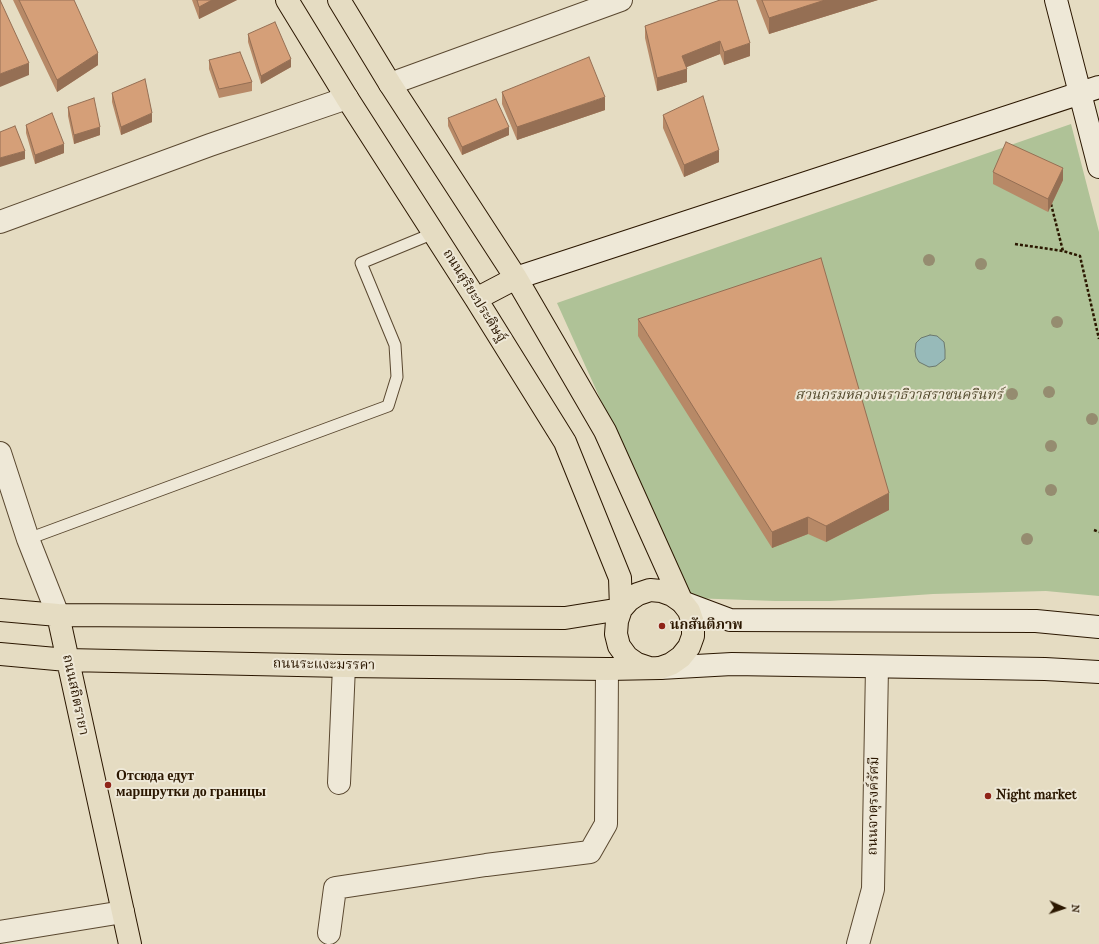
<!DOCTYPE html>
<html>
<head>
<meta charset="utf-8">
<style>
	body { margin:0 }
	#map { position:relative; width:1099px; height:944px; overflow:hidden; background:#e5dcc2; font-family:"IM FELL French Canon",serif }
	canvas { display:block }
	.north { position:absolute; left:1043px; top:888px; width:40px; height:40px; -webkit-text-stroke:3px #eee8d7; paint-order:stroke; rotate:93deg; font-size:11px; font-weight:700; line-height:16px; text-align:center; color:#2b1700 }
	.north::after { content:''; display:block; margin:auto; width:14px; height:18px; background:#2b1700; clip-path:polygon(50% 0,100% 100%,50% 72%,0 100%) }
</style>
</head>
<body>
<div id="map">
<canvas width="1099" height="944"></canvas>
<div class="north">N</div>
</div>
<script>
const g = document.querySelector('canvas').getContext('2d');
g.lineJoin = 'round';
function fill(path, color) { g.fillStyle = color; g.fill(path, 'evenodd'); }
const shape = rows => new Path2D(rows.map(r => 'M' + r).join(''));
function trace(path, color, width, dash) { g.strokeStyle = color; g.lineWidth = width; g.lineCap = dash ? 'butt' : 'round'; g.setLineDash(dash || []); g.stroke(path); }
function write(font, color, halo, rows, align = 'center') {
  g.font = font + ' "IM FELL French Canon","Noto Serif Thai",serif'; g.lineWidth = 4; g.setLineDash([]); g.textBaseline = 'middle'; g.strokeStyle = halo; g.fillStyle = color; for (const [text, x, y, turn = 0] of rows) {
    g.save(); g.translate(x, y); g.rotate((+turn || 0) * Math.PI / 180); g.textAlign = isNaN(turn) ? turn : align; if (halo) g.strokeText(text, 0, 0); g.fillText(text, 0, 0); g.restore();
  }
}
const green = shape([
	[1071,124,1099,232,1099,596,1046,591,933,594,830,601,775,601,690,598,557,303]
]);
const water = shape([
	[930,335,937,336,944,342,945,350,945,359,936,366,929,367,919,362,916,357,915,351,916,343,921,338,930,335]
]);
const path = shape([
	[1051,204,1063,251],
	[1015,244,1063,251,1080,256,1099,339],
	[1094,530,1099,532]
]);
const lane = shape([
	[28,539,388,406,397,377,395,345,361,263,434,233]
]);
const street = shape([
	[390,84,621,0],
	[0,222,210,145,347,98],
	[0,453,28,539,58,615],
	[339,783,344,666],
	[0,932,123,912],
	[329,933,335,888,486,865,590,852,606,824,607,669],
	[858,944,873,889,877,667]
]);
const secondary = shape([
	[1056,0,1099,167],
	[516,278,1099,87],
	[682,602,730,620,1036,621,1099,627],
	[660,668,732,664,1045,669,1099,672]
]);
const primary = shape([
	[339,0,390,84,516,278,605,431,682,602],
	[476,299,516,278],
	[0,610,58,615,565,618,621,609,620,578,565,442,476,299,347,98,287,0],
	[58,615,130,944],
	[0,654,67,660,344,666,607,669,660,668,671,664,681,657,689,647,693,636,693,623,689,611,682,602,672,595,661,591,650,590,638,594,629,600,621,609,617,621,616,634,619,646,627,657,637,664,649,668]
]);
const trees = [
	[929,260],
	[981,264],
	[1057,322],
	[1049,392],
	[1012,394],
	[1092,419],
	[1051,446],
	[1051,490],
	[1027,539]
];
const wall = shape([
	[13,0,74,0,98,65,57,92],
	[192,0,237,0,199,19],
	[720,0,750,56,724,65,720,54,686,67,687,82,657,91,645,38,645,26],
	[756,0,878,0,769,34],
	[248,34,291,67,261,84,248,42],
	[209,60,252,82,252,91,219,98,209,69],
	[502,92,605,110,517,140,502,104],
	[112,93,152,122,121,135,112,102],
	[68,107,100,135,74,144,68,116],
	[663,115,719,162,684,177,663,128],
	[448,118,509,135,462,155,448,126],
	[26,125,64,153,35,164,26,133],
	[993,172,1063,180,1048,212,993,184],
	[638,319,889,510,826,542,808,534,772,548,638,336]
]);
const shadedWall = shape([
	[212,0,237,0,199,19,199,7],
	[825,0,878,0,769,34,769,18],
	[720,41,720,54,682,69,682,56],
	[750,43,750,56,724,65,724,52],
	[98,53,98,65,57,92,57,80],
	[291,59,291,67,261,84,261,76],
	[29,63,29,75,0,87,0,74],
	[687,69,687,82,657,91,657,78],
	[605,97,605,110,517,140,517,127],
	[152,113,152,122,121,135,121,127],
	[100,127,100,135,74,144,74,135],
	[509,127,509,135,462,155,462,147],
	[64,144,64,153,35,164,35,155],
	[719,150,719,162,684,177,684,165],
	[25,151,25,159,0,167,0,158],
	[1063,168,1063,180,1048,212,1048,199],
	[889,493,889,510,826,542,826,526],
	[808,517,808,534,772,548,772,532]
]);
const building = shape([
	[0,0,29,63,0,74,0,0],
	[19,0,74,0,98,53,57,80,19,0],
	[197,0,212,0,199,7,197,0],
	[720,0,737,0,750,43,724,52,720,41,682,56,687,69,657,78,645,26,720,0],
	[762,0,825,0,769,18,762,0],
	[275,22,291,59,261,76,248,34,275,22],
	[240,52,252,82,219,89,209,60,240,52],
	[589,57,605,97,517,127,502,92,589,57],
	[145,79,152,113,121,127,112,93,145,79],
	[703,96,719,150,684,165,663,115,703,96],
	[94,98,100,127,74,135,68,107,94,98],
	[496,99,509,127,462,147,448,118,496,99],
	[52,113,64,144,35,155,26,125,52,113],
	[15,126,25,151,0,158,0,132,15,126],
	[1006,142,1063,168,1048,199,993,172,1006,142],
	[821,258,889,493,826,526,808,517,772,532,638,319,821,258]
]);
const markers = [
	[662,626,4,"#8f2418"],
	[108,785,4,"#8f2418"],
	[988,796,4,"#8f2418"]
];
const streetNames = [
	["ถนนสุริยะประดิษฐ์",474,296,58],
	["ถนนระแงะมรรคา",324,665,1],
	["ถนนสถิตรายา",75,695,78],
	["ถนนจาตุรงค์รัศมี",874,806,-89]
];
const parkNames = [
	["สวนกรมหลวงนราธิวาสราชนครินทร์",899,396]
];
const poiNames = [
	["นกสันติภาพ",670,626],
	["Отсюда едут",116,777],
	["маршрутки до границы",116,793],
	["Night market",996,796]
];
fill(green, '#afc297');
fill(water, '#97bab9');
trace(water, '#6c796f', 1);
trace(lane, '#5a4830', 13);
trace(street, '#5a4830', 24);
trace(secondary, '#2b1700', 24);
trace(primary, '#2b1700', 24);
trace(path, '#2b1700', 2.5, [3, 2]);
trace(lane, '#eee8d7', 11);
trace(street, '#eee8d7', 22);
trace(secondary, '#eee8d7', 22);
trace(primary, '#e5dcc2', 22);
g.fillStyle = '#958c70';
for (const [x, y] of trees) { g.beginPath(); g.arc(x, y, 6, 0, 2 * Math.PI); g.fill(); }
fill(wall, '#b78967');
fill(shadedWall, '#956f54');
fill(building, '#d59f78');
trace(building, '#956f54', 1);
for (const [x, y, r, color] of markers) { const dot = new Path2D(); dot.arc(x, y, r, 0, 2 * Math.PI); g.fillStyle = color; g.fill(dot); trace(dot, '#eee8d7', 1.5); }
write('14px', '#2b1700', '#eee8d7', streetNames);
write('italic 14px', '#534a2d', '#eee8d7', parkNames);
write('bold 14px', '#2b1700', '#eee8d7', poiNames, 'left');
</script>
</body>
</html>
